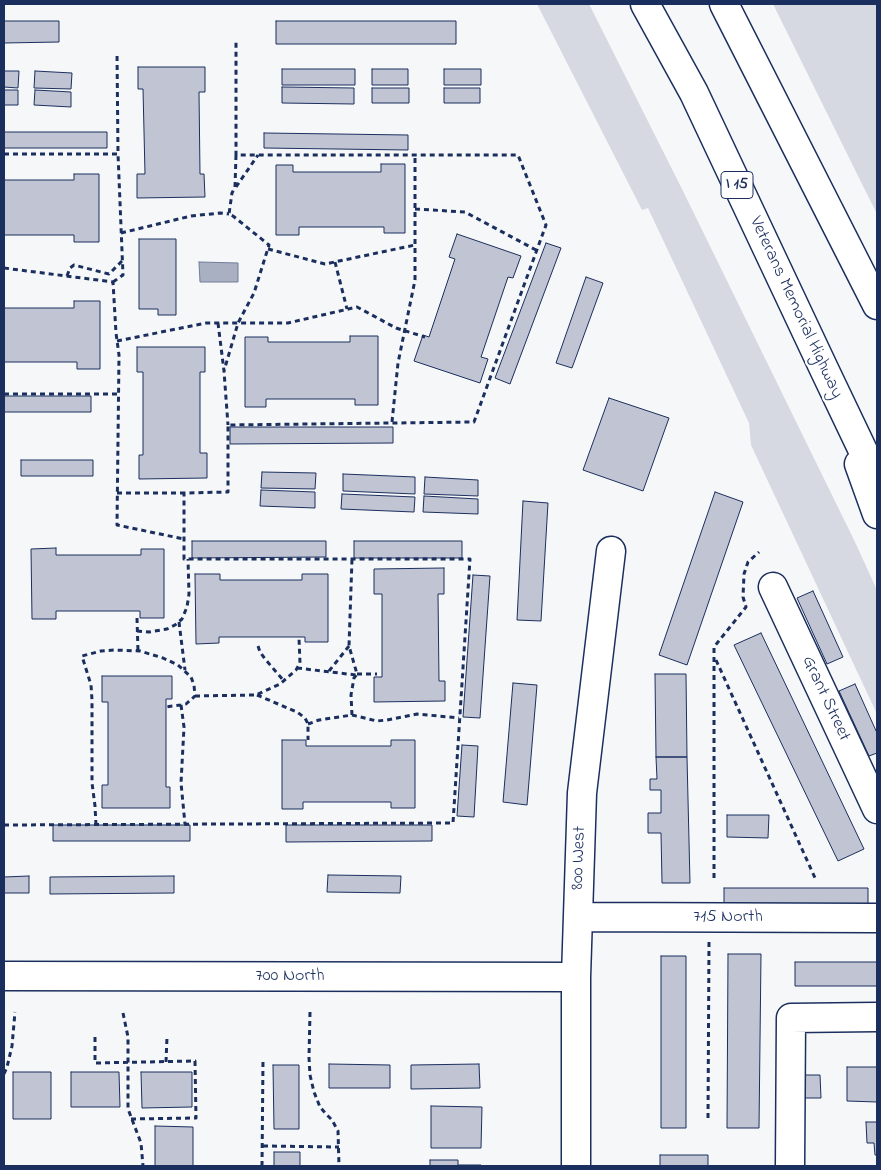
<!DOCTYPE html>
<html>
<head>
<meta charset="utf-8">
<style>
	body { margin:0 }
	#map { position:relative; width:881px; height:1170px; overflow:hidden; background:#f6f7f9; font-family:"Indie Flower",sans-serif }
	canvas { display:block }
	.frame { position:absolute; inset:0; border:5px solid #1b2f5e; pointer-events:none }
</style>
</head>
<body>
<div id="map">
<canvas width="881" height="1170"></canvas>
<div class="frame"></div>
</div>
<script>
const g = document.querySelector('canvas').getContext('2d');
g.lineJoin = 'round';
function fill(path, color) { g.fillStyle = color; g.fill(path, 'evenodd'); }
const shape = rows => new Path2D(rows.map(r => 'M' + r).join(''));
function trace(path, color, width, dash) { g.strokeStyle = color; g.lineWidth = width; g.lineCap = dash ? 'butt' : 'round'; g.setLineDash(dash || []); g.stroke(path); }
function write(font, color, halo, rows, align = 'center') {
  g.font = font + ' "Indie Flower",sans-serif'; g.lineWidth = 4.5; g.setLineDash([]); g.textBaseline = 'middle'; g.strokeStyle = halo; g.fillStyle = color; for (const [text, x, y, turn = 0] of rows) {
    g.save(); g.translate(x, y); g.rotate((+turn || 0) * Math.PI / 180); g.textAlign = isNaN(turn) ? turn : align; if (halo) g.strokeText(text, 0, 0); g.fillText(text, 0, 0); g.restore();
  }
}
const green = shape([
	[537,4,589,4,682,189,855,542,877,590,877,714,751,445,749,423,648,208,642,210],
	[773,4,877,4,877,214,863,186]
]);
const water = shape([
	[199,262,238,263,238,282,200,282,199,262]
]);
const building = shape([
	[4,21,59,21,59,42,4,43,4,21],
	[276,21,456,21,456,44,276,44,276,21],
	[138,67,205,67,205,92,199,92,200,174,204,174,205,197,137,198,137,174,145,174,143,89,138,89,138,67],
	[282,69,355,69,355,85,282,85,282,69],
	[372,69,408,69,408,85,372,85,372,69],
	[444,69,481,69,481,85,444,85,444,69],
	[4,71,19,71,18,88,4,87,4,71],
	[35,71,72,73,71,89,34,88,35,71],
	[282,87,354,88,354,104,282,103,282,87],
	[372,88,409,88,409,103,372,103,372,88],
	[444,88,480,88,480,103,444,103,444,88],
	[4,90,18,90,18,105,4,105,4,90],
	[35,90,71,92,71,107,34,105,35,90],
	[4,132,107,132,107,148,4,148,4,132],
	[264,133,408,135,408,150,264,148,264,133],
	[381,164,405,164,405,233,384,233,384,227,299,227,299,235,276,235,276,165,293,165,293,172,381,172,381,164],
	[74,174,99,174,99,242,74,242,74,235,4,235,4,180,74,180,74,174],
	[457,234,521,256,513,278,508,277,481,357,488,359,480,383,414,361,423,335,429,337,455,259,449,257,457,234],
	[139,239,176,239,176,315,158,315,158,309,139,309,139,239],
	[546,243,561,248,510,384,495,378,546,243],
	[586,277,603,283,572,368,556,363,586,277],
	[74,301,100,301,100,369,77,369,77,362,4,362,4,308,74,308,74,301],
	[350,336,378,336,378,405,355,405,355,399,266,399,266,407,245,407,245,337,268,337,268,342,350,342,350,336],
	[137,347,205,347,205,372,200,372,200,453,207,453,207,478,139,479,139,455,143,455,143,372,137,372,137,347],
	[4,396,91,396,91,412,4,412,4,396],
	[609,398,669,418,643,491,583,470,609,398],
	[230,427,393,427,393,443,230,444,230,427],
	[21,460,93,460,93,476,21,476,21,460],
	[262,472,316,473,315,489,261,488,262,472],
	[343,474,415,477,415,494,343,491,343,474],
	[425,477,478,480,478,496,424,494,425,477],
	[261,490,315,492,315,508,260,506,261,490],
	[715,492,743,502,687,665,659,655,715,492],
	[342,494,415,497,414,512,341,509,342,494],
	[424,496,478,499,478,514,423,512,424,496],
	[523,501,548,503,541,621,517,620,523,501],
	[192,541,326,541,326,557,192,558,192,541],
	[354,541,462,541,462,558,354,558,354,541],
	[56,548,56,555,141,555,141,549,164,549,164,618,140,618,140,611,56,611,56,619,32,619,31,549,56,548],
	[444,568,444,594,438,594,439,681,445,681,445,701,374,702,374,677,382,677,382,594,374,594,374,569,444,568],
	[195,574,220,574,220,580,302,580,302,574,328,574,328,642,305,642,305,637,219,637,219,643,196,644,195,574],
	[473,575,490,576,480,718,463,717,473,575],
	[813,591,843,657,827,664,797,598,813,591],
	[761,633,864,849,838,861,734,645,761,633],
	[655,674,686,674,687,757,656,757,655,674],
	[102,676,172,676,172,699,166,699,166,787,170,787,170,808,102,808,102,785,108,785,108,702,102,702,102,676],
	[513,683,537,685,527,805,503,802,513,683],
	[855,684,877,733,877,753,869,756,839,691,855,684],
	[282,740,306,740,306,746,391,746,391,740,415,740,415,808,391,808,391,802,303,802,303,809,282,809,282,740],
	[462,745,478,746,474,817,457,816,462,745],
	[656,757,687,757,690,883,662,883,661,833,648,833,648,813,661,813,661,790,650,790,650,779,657,779,656,757],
	[727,815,769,815,768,838,727,837,727,815],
	[53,825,190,825,190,841,53,841,53,825],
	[286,825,432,825,432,841,286,842,286,825],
	[328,875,401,876,400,893,327,892,328,875],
	[29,876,29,893,4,893,4,877,29,876],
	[174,876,174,893,50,894,50,877,174,876],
	[724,888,868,888,868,905,724,905,724,888],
	[728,954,761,954,759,1128,727,1128,728,954],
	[661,956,686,956,686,1128,661,1128,661,956],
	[795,962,877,962,877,986,795,986,795,962],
	[329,1064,390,1065,390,1088,329,1088,329,1064],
	[479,1064,480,1088,411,1089,411,1065,479,1064],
	[273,1065,299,1065,299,1129,274,1129,273,1065],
	[847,1067,877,1067,877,1102,847,1101,847,1067],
	[13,1072,51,1072,51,1119,13,1119,13,1072],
	[71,1072,119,1072,120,1107,71,1107,71,1072],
	[141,1072,192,1072,192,1107,142,1108,141,1072],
	[798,1075,820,1075,821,1098,799,1098,798,1075],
	[431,1106,482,1107,481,1148,431,1148,431,1106],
	[866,1122,877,1122,877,1155,875,1155,874,1143,867,1143,866,1122],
	[155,1126,193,1127,193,1166,155,1166,155,1126],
	[274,1152,300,1152,300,1166,274,1166,274,1152],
	[660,1155,708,1155,708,1166,660,1166,660,1155],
	[430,1160,458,1160,458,1165,481,1165,481,1166,430,1166,430,1160]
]);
const path = shape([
	[4,154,118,154,117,52],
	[236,155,235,187,232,193,229,214,233,216,269,245,254,293,238,323,288,323,357,307,396,328,425,337],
	[236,187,258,155],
	[415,209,465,212,536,250],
	[121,233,191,216,220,213,229,214],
	[268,249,325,264,415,245],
	[335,262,347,309],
	[4,268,113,282,116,333,119,355,117,525,184,539],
	[67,276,70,268,74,265,109,274,122,261],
	[113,282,123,275,118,154],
	[218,323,224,371,228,425],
	[117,341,206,323,238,323,224,371],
	[4,394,119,394],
	[392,422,398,363,415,280,415,155],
	[117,493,184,493],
	[137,618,138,651],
	[179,622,185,670],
	[137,631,149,632,167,629,175,625,182,619,187,607,189,594,188,559],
	[258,646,260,652,265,659,284,681],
	[716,660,816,880],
	[297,668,356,675],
	[329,671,349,646],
	[357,674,377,674],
	[257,695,297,712,305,718,308,724,308,740],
	[195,696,256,695,280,684,296,670,300,663,299,638],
	[181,705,184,727,181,783,185,824],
	[352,715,351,695,354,678,357,674,349,646,352,559],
	[308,724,319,720,352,715,377,721,387,720,417,714,459,718],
	[4,825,453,823,470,559,184,559,184,493,228,492,228,425,474,422,546,225,518,155,236,155,236,41],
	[96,825,95,806,92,783,92,700,91,685,82,656,101,651,114,650,140,651,163,658,178,665,191,677,194,685,195,696,186,704,181,705,165,707],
	[714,878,714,647,746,607,743,597,744,574,748,562,759,552],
	[310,1012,309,1058,310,1075,314,1092,320,1107,326,1114,332,1120,338,1131,339,1166],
	[123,1013,128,1037,128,1109,141,1143,143,1166],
	[95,1037,95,1063,195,1061,196,1118,130,1119],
	[166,1062,167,1037],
	[4,1074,7,1067,12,1046,15,1012],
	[708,1118,709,942],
	[263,1146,339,1147],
	[262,1166,263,1060]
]);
const minor = shape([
	[773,587,877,809],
	[578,917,877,918],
	[4,976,576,977],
	[576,1166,576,977,582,793,611,551],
	[790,1166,791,1018,877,1017]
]);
const highway = shape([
	[645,4,694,93,824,369,877,480],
	[724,4,877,305],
	[859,464,877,514]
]);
const shields = [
	[737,185,32]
];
const shieldNames = [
	["I 15",737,185]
];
const streetNames = [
	["Veterans Memorial Highway",795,308,65],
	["Grant Street",825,699,65],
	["800 West",580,858,-88],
	["715 North",728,918],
	["700 North",290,977]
];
fill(green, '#d6d9e2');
fill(water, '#a9b0c1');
trace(water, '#707c99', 1);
fill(building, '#c0c4d3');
trace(building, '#1b2f5e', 1);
trace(minor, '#1b2f5e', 31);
trace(highway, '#1b2f5e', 31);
trace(path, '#1b2f5e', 3, [5, 4]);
trace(minor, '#fff', 28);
trace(highway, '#fff', 28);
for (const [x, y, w] of shields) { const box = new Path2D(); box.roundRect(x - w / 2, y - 13.5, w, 27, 4); g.fillStyle = '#fff'; g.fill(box); trace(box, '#1b2f5e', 1); }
write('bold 16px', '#1b2f5e', null, shieldNames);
write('18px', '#1b2f5e', '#fff', streetNames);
</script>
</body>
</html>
